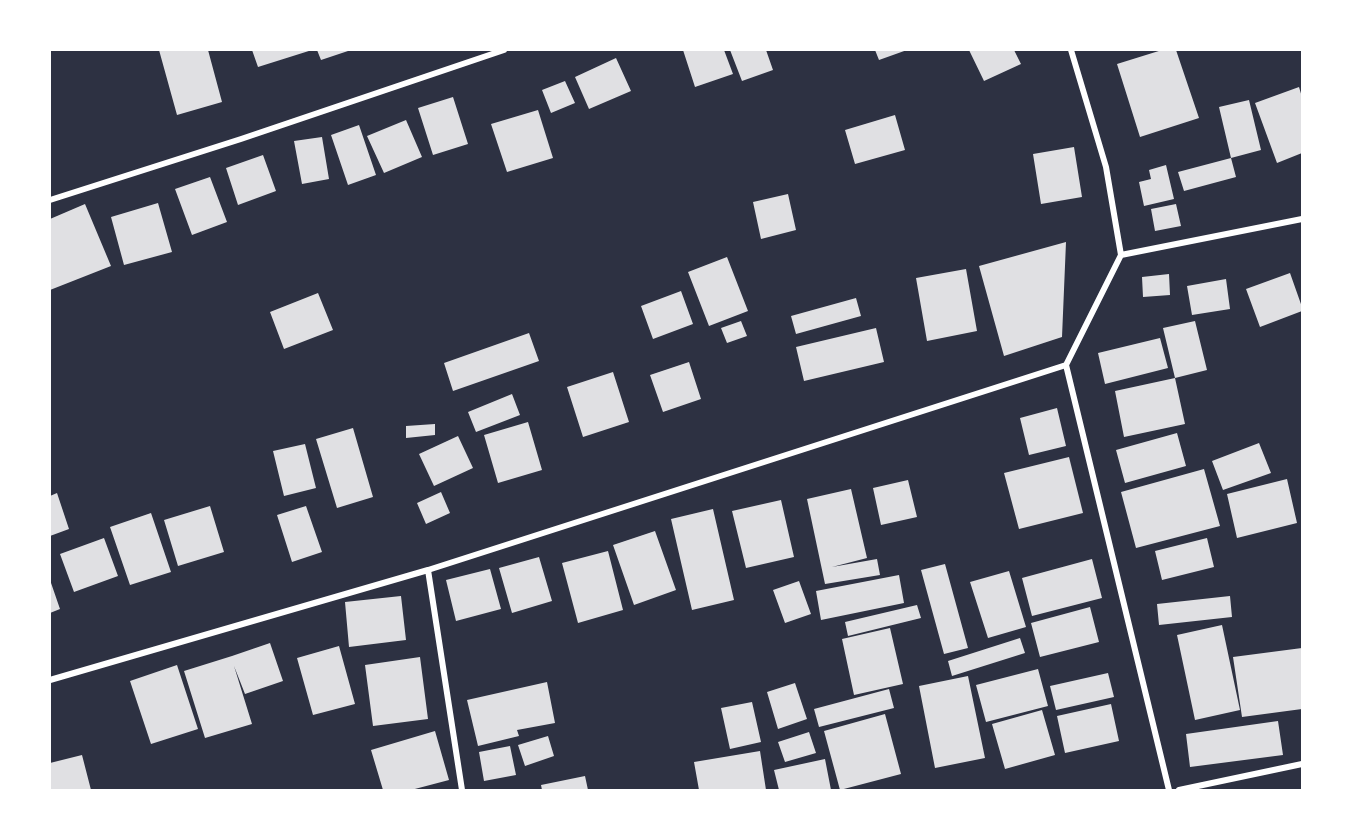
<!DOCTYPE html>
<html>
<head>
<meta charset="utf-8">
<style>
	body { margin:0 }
	#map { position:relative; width:1352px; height:840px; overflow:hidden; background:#2d3142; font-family:"Roboto Condensed",sans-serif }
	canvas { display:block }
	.frame { position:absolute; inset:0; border:51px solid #fff; pointer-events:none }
</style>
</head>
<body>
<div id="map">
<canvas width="1352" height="840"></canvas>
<div class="frame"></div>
</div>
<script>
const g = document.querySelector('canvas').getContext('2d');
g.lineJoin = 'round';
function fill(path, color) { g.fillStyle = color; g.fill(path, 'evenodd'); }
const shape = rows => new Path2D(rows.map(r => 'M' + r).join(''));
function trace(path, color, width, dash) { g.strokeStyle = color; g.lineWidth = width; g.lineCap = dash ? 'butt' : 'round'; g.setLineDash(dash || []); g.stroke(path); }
const building = shape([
	[159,50,208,50,222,102,177,115],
	[252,50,312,50,258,67],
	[317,50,351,50,321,60],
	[683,50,724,50,733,74,695,87],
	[730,50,766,50,773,70,742,81],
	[875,50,907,50,879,60],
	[969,50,1014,50,1021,64,984,81],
	[1162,50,1176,50,1199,118,1140,137,1117,64],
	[616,58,631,91,589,109,575,77],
	[565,81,575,103,551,113,542,90],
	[1299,87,1302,97,1302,153,1277,163,1255,103],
	[453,97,468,144,433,155,418,108],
	[1249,100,1261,150,1231,158,1219,107],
	[538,110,553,158,507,172,491,124],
	[895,115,905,150,855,164,845,130],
	[406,120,422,157,384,173,367,136],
	[359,125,376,175,348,185,331,135],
	[322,137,329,179,302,184,294,141],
	[1074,147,1082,197,1041,204,1033,154],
	[263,155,276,191,238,205,226,168],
	[1231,158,1236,177,1184,191,1178,172],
	[1166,165,1174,199,1144,206,1139,182,1151,179,1149,170],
	[210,177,227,222,192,235,175,189],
	[788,194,796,230,761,239,753,202],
	[158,203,172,252,124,265,111,217],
	[85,204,111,266,50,290,50,219],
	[1176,204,1181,226,1155,231,1151,209],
	[1066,242,1062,337,1004,356,979,266],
	[727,257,748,311,709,326,688,272],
	[966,269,977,331,927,341,916,278],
	[1290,273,1302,307,1302,311,1260,327,1246,289],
	[1169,274,1170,295,1143,297,1142,277],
	[1226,279,1230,309,1192,315,1187,286],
	[681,291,693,324,653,339,641,306],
	[318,293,333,330,284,349,270,312],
	[856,298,861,316,796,334,791,316],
	[741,321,747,336,727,343,721,328],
	[1195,321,1207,370,1175,378,1185,424,1124,437,1115,391,1175,378,1163,328],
	[876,328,884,362,804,381,796,347],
	[529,333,539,361,453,391,444,363],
	[1160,338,1168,368,1105,384,1098,353],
	[689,362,701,399,663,412,650,375],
	[613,372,629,422,583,437,567,387],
	[512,394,520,415,476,432,468,412],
	[1057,408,1066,446,1029,455,1020,418],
	[528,422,542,470,498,483,484,435],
	[435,424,435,435,406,438,406,426],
	[353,428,373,497,337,508,316,439],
	[1177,433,1186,466,1125,483,1116,450],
	[458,436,473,468,434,486,419,454],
	[1259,443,1271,473,1223,490,1212,461],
	[305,444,316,488,284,496,273,451],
	[1069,457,1083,513,1019,529,1004,473],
	[1204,469,1220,526,1136,548,1121,492],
	[1287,479,1297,523,1237,538,1227,494],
	[908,480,917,517,881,525,873,488],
	[851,489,867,558,832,567,877,559,880,575,825,584,807,499],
	[441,492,450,513,426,524,417,503],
	[57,493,69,529,50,536,50,496],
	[781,500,794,557,746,568,732,511],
	[210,506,224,552,178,566,164,520],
	[306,506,322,552,292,562,277,515],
	[713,509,734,600,692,610,671,519],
	[151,513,171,572,130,585,110,527],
	[655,531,676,590,634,605,613,545],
	[104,538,118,576,74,592,60,554],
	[1207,538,1214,567,1162,580,1155,551],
	[608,551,623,610,578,623,562,563],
	[539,557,552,601,512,613,499,568],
	[1092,559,1102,598,1032,616,1022,578],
	[945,564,968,648,944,654,921,570],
	[490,569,501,609,456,621,446,580],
	[1009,571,1026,627,988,638,970,582],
	[899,575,904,603,821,620,816,591],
	[50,580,60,609,50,613],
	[799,581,811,614,785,623,773,590],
	[401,596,406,640,349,647,345,602],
	[1230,596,1232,617,1159,625,1157,604],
	[917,605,921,618,848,636,845,622],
	[1090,607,1099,642,1040,657,1031,623],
	[1222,625,1240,710,1195,720,1177,635],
	[890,628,903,684,854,695,842,639],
	[1020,638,1025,653,952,676,948,661],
	[270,643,283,681,245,694,234,666,252,724,205,738,184,671,232,656],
	[339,646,355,704,313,715,297,658],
	[1302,648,1302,709,1242,717,1233,657],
	[420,657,428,719,373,726,365,665],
	[177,665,198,729,151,744,130,681],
	[1038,669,1048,706,986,722,976,685],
	[1108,673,1114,697,1056,710,1050,686],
	[968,676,985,758,935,768,919,686],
	[547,682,555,723,517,730,519,736,478,746,467,700],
	[795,683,807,719,778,729,767,692],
	[889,689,894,708,819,727,814,709],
	[752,702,761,742,730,749,721,708],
	[1111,704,1119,741,1065,753,1057,716],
	[1042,710,1055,755,1005,769,992,724],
	[885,714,901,774,840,790,824,731],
	[1278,721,1283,755,1190,767,1186,734],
	[435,731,449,780,411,790,383,790,371,750],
	[809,732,816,753,785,762,778,742],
	[548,736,554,756,525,766,518,745],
	[510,746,516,775,484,781,479,752],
	[760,751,766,790,699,790,694,762],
	[82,755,91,790,50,790,50,763],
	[825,759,831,790,779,790,774,770],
	[585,776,588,790,542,790,541,785]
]);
const minor = shape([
	[1071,50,1106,167,1121,255,1066,365,1169,790],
	[50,200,241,139,504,50],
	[1121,255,1302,219],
	[428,570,462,790],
	[50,680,428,570,1066,365],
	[1179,790,1302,764]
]);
fill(building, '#e0e0e3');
trace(minor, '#fff', 6);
</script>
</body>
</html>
